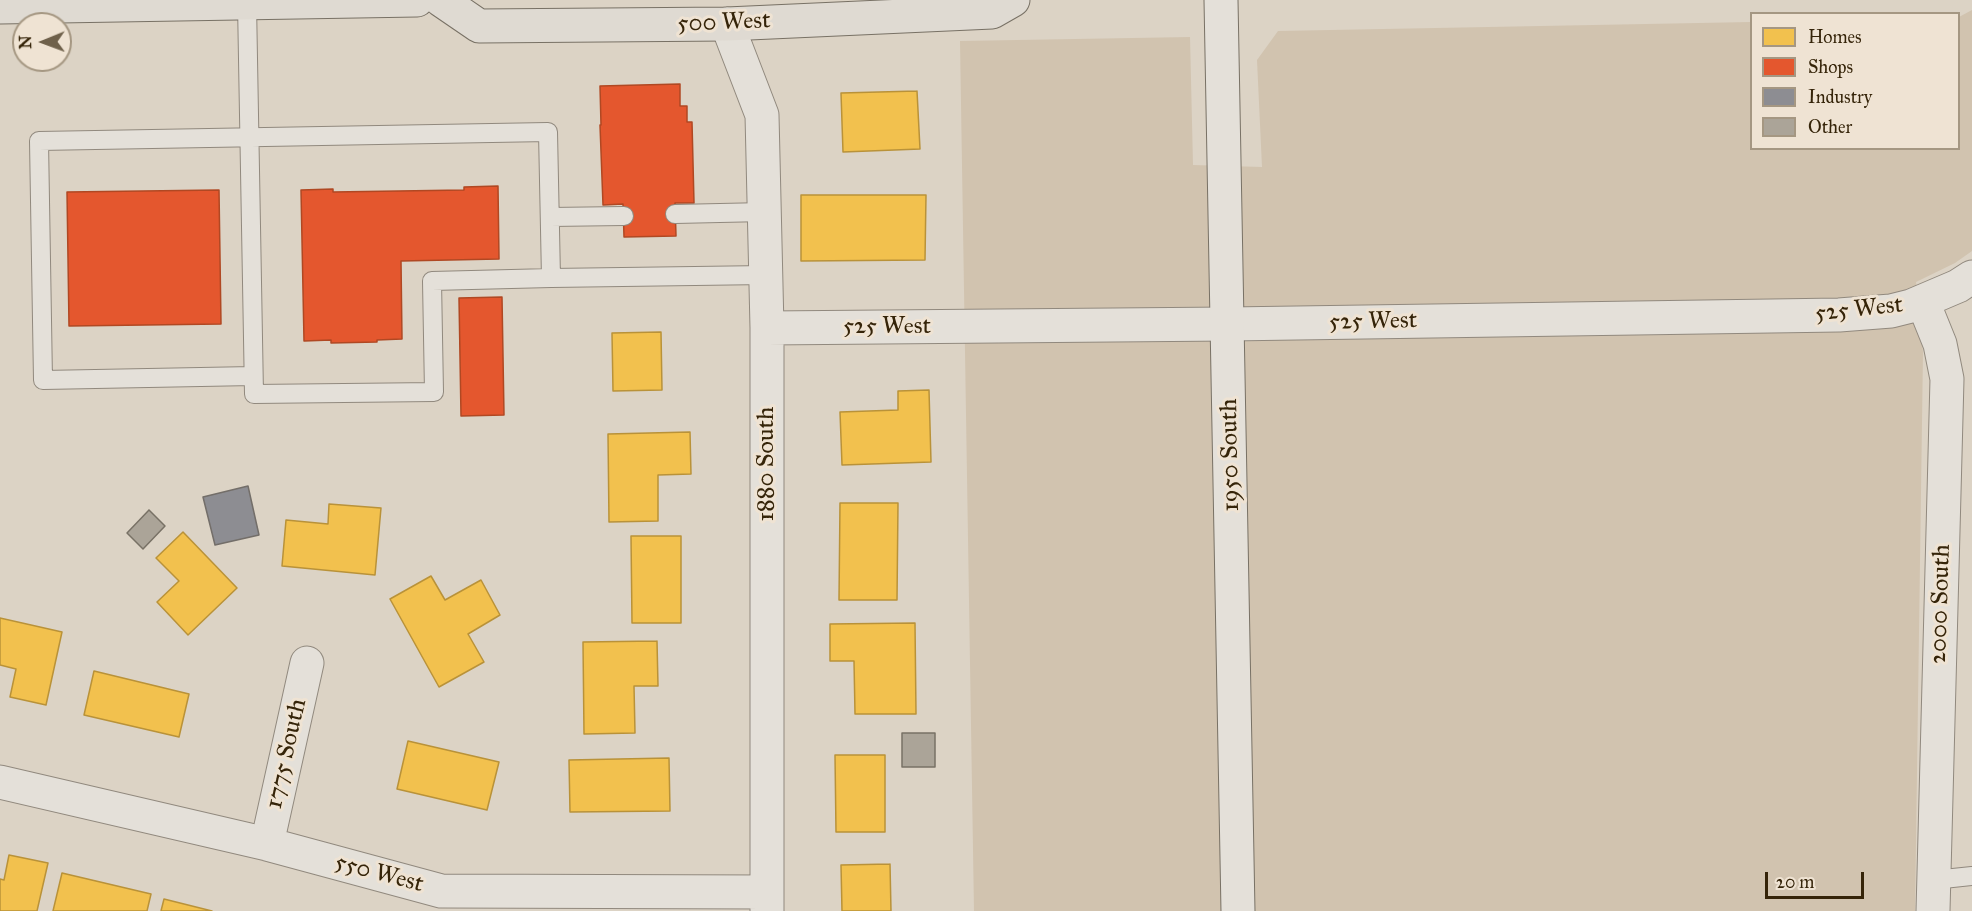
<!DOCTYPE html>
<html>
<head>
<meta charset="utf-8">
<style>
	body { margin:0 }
	#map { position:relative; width:1972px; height:911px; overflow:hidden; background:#dcd3c5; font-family:"IM FELL Great Primer",serif }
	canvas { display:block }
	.legend { position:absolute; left:1750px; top:12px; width:210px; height:138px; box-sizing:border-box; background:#efe3d3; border:2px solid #a59782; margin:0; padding:8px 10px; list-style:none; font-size:18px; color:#352409 }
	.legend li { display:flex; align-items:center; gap:12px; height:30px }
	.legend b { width:30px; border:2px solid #a59782 }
	.north { position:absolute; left:12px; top:12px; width:60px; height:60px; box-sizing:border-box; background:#efe3d3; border:2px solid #a59782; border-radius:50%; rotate:269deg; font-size:16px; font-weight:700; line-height:24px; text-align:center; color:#352409 }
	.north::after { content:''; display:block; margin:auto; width:21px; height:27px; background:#6f614b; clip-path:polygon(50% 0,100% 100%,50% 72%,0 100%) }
	.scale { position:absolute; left:1765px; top:872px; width:99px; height:27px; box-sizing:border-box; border:3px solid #352409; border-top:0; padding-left:8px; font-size:18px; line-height:21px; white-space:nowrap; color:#352409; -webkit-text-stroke:4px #efe3d3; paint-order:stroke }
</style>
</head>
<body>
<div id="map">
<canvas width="1972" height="911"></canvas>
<ul class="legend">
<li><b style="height:16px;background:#f2c14e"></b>Homes</li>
<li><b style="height:16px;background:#e4572e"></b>Shops</li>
<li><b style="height:16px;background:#8d8d92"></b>Industry</li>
<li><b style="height:16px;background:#aba498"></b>Other</li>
</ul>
<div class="north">N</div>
<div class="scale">20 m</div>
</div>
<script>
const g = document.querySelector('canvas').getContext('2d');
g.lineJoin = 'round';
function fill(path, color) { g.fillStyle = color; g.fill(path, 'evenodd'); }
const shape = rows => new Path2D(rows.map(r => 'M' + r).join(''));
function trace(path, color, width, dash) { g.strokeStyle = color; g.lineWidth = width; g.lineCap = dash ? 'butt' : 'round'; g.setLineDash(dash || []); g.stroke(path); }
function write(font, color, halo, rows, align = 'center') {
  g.font = font + ' "IM FELL Great Primer",serif'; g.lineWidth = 6; g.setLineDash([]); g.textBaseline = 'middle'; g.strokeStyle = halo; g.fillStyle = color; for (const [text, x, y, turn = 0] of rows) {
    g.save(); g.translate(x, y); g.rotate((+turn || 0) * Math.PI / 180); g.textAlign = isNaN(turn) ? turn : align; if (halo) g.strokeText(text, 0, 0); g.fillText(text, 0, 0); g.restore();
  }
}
const green = shape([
	[1972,10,1972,251,1955,263,1916,282,1923,352,1915,911,974,911,960,41,1190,37,1193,165,1262,167,1257,60,1278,31,1751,22,1752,148,1958,148,1959,17]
]);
const homes = shape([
	[917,91,920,149,843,152,841,93,917,91],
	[801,195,926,195,925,260,801,261,801,195],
	[661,332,662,390,613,391,612,333,661,332],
	[929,390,931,462,842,465,840,412,898,410,898,391,929,390],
	[690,432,691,474,658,475,658,521,609,522,608,434,690,432],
	[840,503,898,503,897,600,839,600,840,503],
	[329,504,381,508,375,575,282,566,286,520,328,524,329,504],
	[183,532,237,588,188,635,157,602,179,581,156,558,183,532],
	[631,536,681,536,681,623,632,623,631,536],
	[431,576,445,600,481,580,500,615,468,634,484,662,439,687,390,599,431,576],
	[0,618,62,632,46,705,10,697,16,669,0,665,0,618],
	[915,623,916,714,855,714,854,661,830,661,830,624,915,623],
	[657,641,658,686,634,686,635,733,584,734,583,642,657,641],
	[94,671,189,694,179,737,84,715,94,671],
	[408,741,499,762,487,810,397,789,408,741],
	[835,755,885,755,885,832,836,832,835,755],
	[669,758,670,811,570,812,569,760,669,758],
	[9,855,48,863,37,911,0,911,0,879,4,880,9,855],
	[890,864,891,911,842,911,841,865,890,864],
	[62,873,151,894,147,911,53,911,62,873],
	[164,899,212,911,161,911,164,899]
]);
const shops = shape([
	[680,84,680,106,687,106,687,122,692,122,694,203,675,203,676,236,624,237,623,204,603,205,600,125,601,125,600,86,680,84],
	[498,186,499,259,401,261,402,339,377,340,377,342,331,343,331,340,304,341,301,190,333,189,333,192,464,190,464,187,498,186],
	[219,190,221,324,69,326,67,192,219,190],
	[502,297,504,415,461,416,459,298,502,297]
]);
const industry = shape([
	[248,486,259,535,215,545,203,497,248,486]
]);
const building = shape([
	[149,510,165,526,143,549,127,533,149,510],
	[902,733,935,733,935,767,902,767,902,733]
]);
const lane = shape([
	[247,3,254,394,434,392,432,281,551,278],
	[675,214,765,212],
	[550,217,624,216],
	[253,376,43,380,39,141,548,132,551,278,766,275],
	[1934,880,1972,876]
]);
const street = shape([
	[727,24,762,115,767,328,767,911],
	[1923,302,1940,344,1947,379,1933,911],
	[767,328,1229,324,1839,315,1891,311,1911,306,1958,286,1972,277],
	[0,782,267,844,441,891,767,892],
	[267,844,307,663]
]);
const secondary = shape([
	[1221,0,1238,911]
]);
const primary = shape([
	[441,0,479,26,727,24,992,12,1013,0],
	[0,7,417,0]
]);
const streetNames = [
	["500 West",724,23,-2],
	["525 West",1859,310,-6],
	["525 West",1373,322,-1],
	["525 West",887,327],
	["1950 South",1231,455,-91],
	["1880 South",767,464,-90],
	["2000 South",1941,604,-88],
	["1775 South",287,754,-77],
	["550 West",379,874,15]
];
fill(green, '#d1c3af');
fill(homes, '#f2c14e');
trace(homes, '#b99239', 1.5);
fill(shops, '#e4572e');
trace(shops, '#b04823', 1.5);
fill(industry, '#8d8d92');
trace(industry, '#736e69', 1.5);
fill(building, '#aba498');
trace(building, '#787165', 1.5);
trace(lane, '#91897e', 20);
trace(street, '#91897e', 35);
trace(secondary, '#787165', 35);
trace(primary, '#787165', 35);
trace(lane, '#e4e0d9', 18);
trace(street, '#e4e0d9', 33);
trace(secondary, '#e4e0d9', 33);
trace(primary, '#dfdad2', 33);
write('24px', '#352409', '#efe3d3', streetNames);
</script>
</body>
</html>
